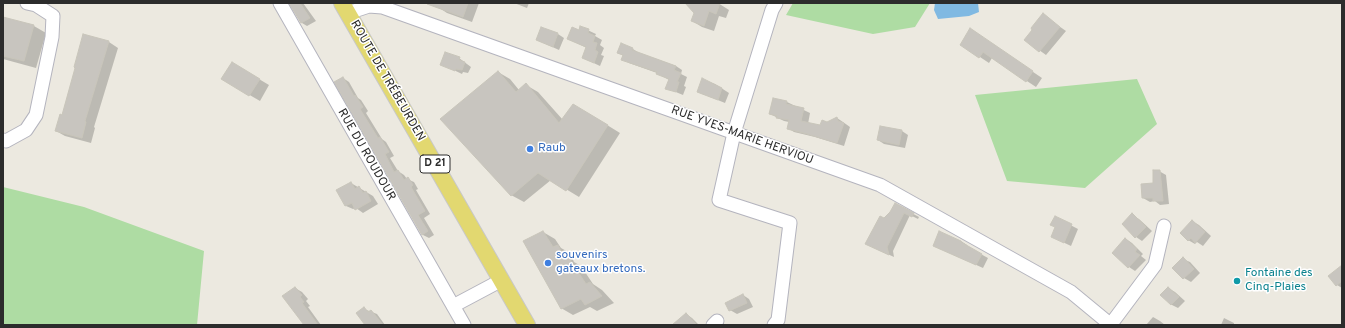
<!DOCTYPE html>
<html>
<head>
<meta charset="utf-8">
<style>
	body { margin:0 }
	#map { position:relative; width:1345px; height:328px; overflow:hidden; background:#ece9e0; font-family:Overpass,sans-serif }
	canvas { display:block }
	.frame { position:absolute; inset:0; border:4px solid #2c2c2c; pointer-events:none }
</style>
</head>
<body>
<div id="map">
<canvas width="1345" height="328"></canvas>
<div class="frame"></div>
</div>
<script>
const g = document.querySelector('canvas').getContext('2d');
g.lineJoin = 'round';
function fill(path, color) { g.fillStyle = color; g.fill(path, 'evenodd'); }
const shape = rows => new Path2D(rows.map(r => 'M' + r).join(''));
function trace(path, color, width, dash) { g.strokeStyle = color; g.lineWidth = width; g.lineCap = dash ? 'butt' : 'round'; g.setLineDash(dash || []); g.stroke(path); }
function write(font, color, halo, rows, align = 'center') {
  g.font = font + ' Overpass,sans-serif'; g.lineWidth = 3; g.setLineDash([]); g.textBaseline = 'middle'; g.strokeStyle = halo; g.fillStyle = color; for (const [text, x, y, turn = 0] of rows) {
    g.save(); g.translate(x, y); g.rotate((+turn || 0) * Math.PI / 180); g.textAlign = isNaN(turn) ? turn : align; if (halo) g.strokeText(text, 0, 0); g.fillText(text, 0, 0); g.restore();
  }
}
const green = shape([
	[793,3,930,3,915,27,873,34,786,15],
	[1137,79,1157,124,1085,188,1007,181,975,95],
	[3,187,84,207,204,251,197,325,3,325]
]);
const water = shape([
	[935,3,978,3,979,12,969,16,938,19,934,10]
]);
const shadow = shape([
	[290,3,303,3,316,21,307,26,302,23],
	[439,3,479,3,472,22,447,13,438,7],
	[514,3,529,3,527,8],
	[687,3,718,3,729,10,726,18,719,16,714,31,702,27,692,21,695,13],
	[1043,15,1066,31,1046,55,1025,40],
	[3,18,34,26,46,33,36,68,3,59],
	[581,27,596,34,595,36,602,40,600,45,604,48,601,55,604,56,600,66,583,58,587,48,568,39,579,31],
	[971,30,1042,78,1036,87,992,58,989,63,980,57],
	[558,34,564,38,559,50,537,40],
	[109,42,118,48,94,127,95,128,91,143,65,136,56,131,62,116,76,67],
	[633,49,639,53,676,66,682,70,681,74,687,77,684,86,686,87,683,95,666,88,669,80,657,73,629,63,623,59,624,56,618,53],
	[459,58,471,67,468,73,463,72,462,74,441,64],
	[232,63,269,85,260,101,222,79],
	[498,72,510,79,519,90,526,85,538,92,563,120,586,112,620,133,579,197,551,180,524,202,511,195],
	[343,78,349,82,358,98,361,100,368,111,366,113,382,139,386,142,394,156,390,158,398,171,404,175,407,179,414,182,418,189,416,190,430,214,424,218,434,235,429,238,423,235],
	[703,80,715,84,729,93,725,103,698,92],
	[773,100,787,102,810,113,808,124,821,126,837,118,843,122,850,127,844,146,815,137,794,132,788,128,789,122,784,121,770,114],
	[880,127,902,131,908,135,905,148,884,144,878,140],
	[1159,171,1166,175,1169,204,1160,205,1155,201,1150,202,1143,198,1154,184],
	[351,183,373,196,378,204,363,213,356,208,353,209,346,206,338,190],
	[895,204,919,217,918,219,910,215,893,251,894,257,872,247,884,219,891,213],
	[1132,215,1139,219,1152,231,1142,241,1136,237],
	[1055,217,1078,229,1071,246,1052,237,1056,227],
	[1192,221,1199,225,1211,236,1203,246,1197,242,1195,244,1188,240],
	[543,232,555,239,561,248,570,253,574,262,581,266,593,284,602,290,614,303,597,311,590,307,573,315,561,308],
	[1126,239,1132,243,1143,254,1141,256,1146,260,1135,271,1129,267,1113,253],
	[961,241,967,245,966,246,988,258,983,268,934,246],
	[1183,259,1190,262,1200,273,1191,282,1184,278],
	[1342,266,1342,288,1337,285],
	[295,288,302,292,308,299,306,301,310,306,308,307,321,325,305,325],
	[1168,288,1175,292,1185,301,1178,308,1172,305,1161,295],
	[743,295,749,299,753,307,737,314,730,310],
	[364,309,377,314,385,325,366,325],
	[686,314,692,318,699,325,678,325],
	[1153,317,1160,321,1165,325,1146,325],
	[1224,318,1234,323,1234,325,1221,325]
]);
const building = shape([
	[289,3,300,3,310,18,301,23,289,3],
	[427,3,468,3,463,17,427,4,427,3],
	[685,3,720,3,716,14,709,11,704,26,691,21,694,13,685,3],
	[1043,13,1060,27,1039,52,1024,40,1032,30,1031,28,1043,13],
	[3,17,34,25,24,61,3,56,3,17],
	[580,26,589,29,588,33,595,36,593,42,597,43,595,50,598,52,594,63,582,58,586,47,567,39,572,27,579,30,580,26],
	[541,27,558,33,553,47,536,40,541,27],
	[970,28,1033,71,1026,82,983,52,979,58,960,45,970,28],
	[83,34,109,41,85,121,86,122,82,138,55,131,60,114,62,115,75,68,74,67,83,34],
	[621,43,633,48,632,50,676,66,674,70,681,73,677,82,679,82,676,92,665,89,669,79,656,74,657,72,621,60,623,55,617,53,621,43],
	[445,52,460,57,459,60,465,62,462,70,456,69,455,71,440,65,445,52],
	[232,62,260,79,249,96,221,79,232,62],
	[498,71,516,92,526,83,559,123,573,104,608,125,566,191,538,173,511,196,440,119,498,71],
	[343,77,354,96,355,95,363,107,360,109,378,138,380,137,389,152,385,154,394,172,398,170,404,180,408,177,413,185,411,187,425,211,418,215,428,231,422,235,334,82,343,77],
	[702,78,722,88,718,100,697,92,702,78],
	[773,98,787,101,786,104,804,108,801,121,820,125,822,120,827,122,837,117,838,121,844,123,837,143,807,134,787,129,789,120,776,118,777,116,769,114,773,98],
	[880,126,902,130,899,145,877,140,880,126],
	[1153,170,1160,170,1163,201,1153,201,1153,198,1142,198,1141,184,1153,183,1153,170],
	[351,182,355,189,359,186,363,193,366,191,371,201,355,210,352,203,345,206,336,190,351,182],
	[895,203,914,213,912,217,904,213,887,247,889,255,865,244,880,216,884,218,890,212,895,203],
	[1132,213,1146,227,1135,238,1122,224,1132,213],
	[1055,216,1072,224,1064,243,1051,237,1055,227,1050,225,1055,216],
	[1192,220,1205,232,1195,243,1191,238,1188,241,1180,233,1192,220],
	[543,231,553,247,558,245,565,259,569,258,586,284,590,282,602,296,585,305,581,299,561,309,523,241,543,231],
	[939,231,961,241,961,242,982,254,976,265,933,246,939,231],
	[1125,238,1137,249,1135,252,1140,255,1128,268,1112,253,1125,238],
	[1183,257,1194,269,1183,279,1172,268,1183,257],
	[1342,265,1342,281,1336,286,1328,276,1342,265],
	[295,287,302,295,300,297,304,302,302,303,318,325,304,325,282,296,295,287],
	[1168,287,1179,297,1171,305,1160,295,1168,287],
	[743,294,747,303,729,311,725,303,743,294],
	[364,307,368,312,371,310,383,325,365,325,356,313,364,307],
	[686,313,697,325,672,325,686,313]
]);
const minor = shape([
	[280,3,464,325],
	[348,13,369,6,382,7,880,185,1071,292,1111,325],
	[3,140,6,141,26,130,36,115,52,37,53,16,36,5,27,3],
	[453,306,500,281],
	[1111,324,1155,265,1164,226],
	[713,325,717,321],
	[774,325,778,320,790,223,719,200,734,133,772,10,776,3]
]);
const major = shape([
	[342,3,527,325]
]);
const markers = [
	[530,149,4,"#3f7fe0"],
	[548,263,4,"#3f7fe0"],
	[1237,281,4,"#0f9aa8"]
];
const shields = [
	[435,164,30]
];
const shieldNames = [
	["D 21",435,164]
];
const streetNames = [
	["ROUTE DE TRÉBEURDEN",387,81,60],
	["RUE YVES-MARIE HERVIOU",742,136,20],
	["RUE DU ROUDOUR",366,155,60]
];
const shopNames = [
	["Raub",538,149],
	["souvenirs",556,256],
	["gateaux bretons.",556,270]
];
const cultureNames = [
	["Fontaine des",1245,274],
	["Cinq-Plaies",1245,288]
];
fill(green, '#aedca3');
fill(water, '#80b9e2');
fill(shadow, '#0003');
fill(building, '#c8c5bf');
trace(building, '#c8c5ba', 1);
trace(minor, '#b4b4be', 15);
trace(major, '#c8c8c8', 18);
trace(minor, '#fff', 13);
trace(major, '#e2d870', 16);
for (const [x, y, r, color] of markers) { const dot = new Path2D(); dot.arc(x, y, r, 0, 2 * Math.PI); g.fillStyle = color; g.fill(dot); trace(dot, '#fff', 1.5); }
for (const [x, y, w] of shields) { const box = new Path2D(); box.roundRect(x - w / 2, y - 9, w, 18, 3); g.fillStyle = '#fff'; g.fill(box); trace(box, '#2c2c2c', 1); }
write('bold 11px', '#2c2c2c', null, shieldNames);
write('12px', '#2c2c2c', '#fff', streetNames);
write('12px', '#366cbe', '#fff', shopNames, 'left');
write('12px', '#0d838f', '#fff', cultureNames, 'left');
</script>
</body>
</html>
